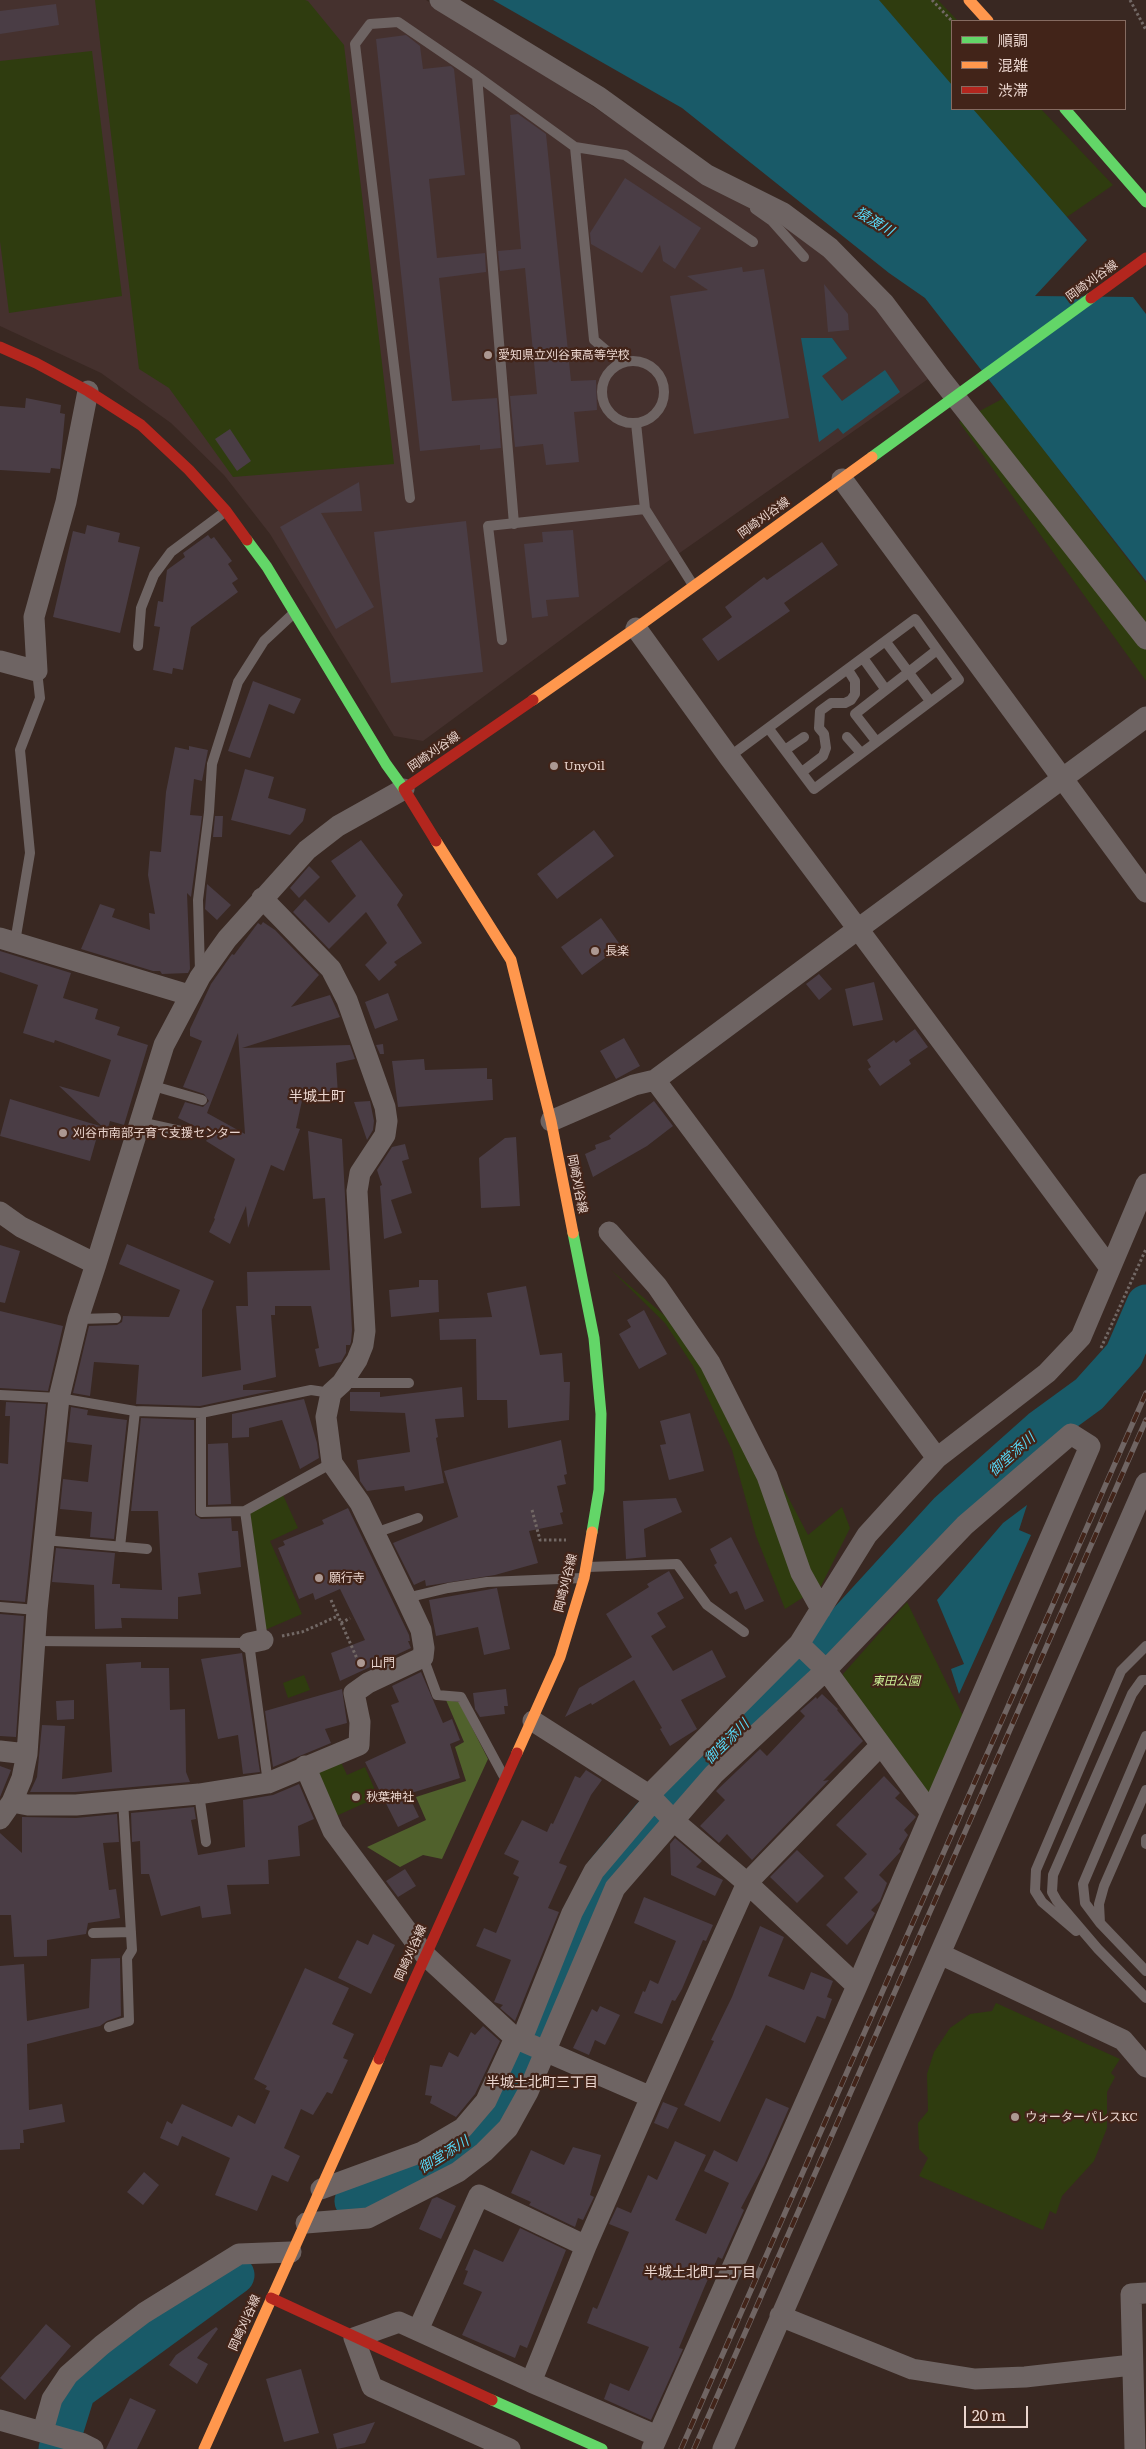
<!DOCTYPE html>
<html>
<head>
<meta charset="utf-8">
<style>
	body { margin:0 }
	#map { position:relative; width:1146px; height:2449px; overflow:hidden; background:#392822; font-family:Literata,"Noto Sans JP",serif }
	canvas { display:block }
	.legend { position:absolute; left:951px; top:20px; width:175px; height:90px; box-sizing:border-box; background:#422419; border:1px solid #856b61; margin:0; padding:6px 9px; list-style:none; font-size:15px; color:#ead5ce }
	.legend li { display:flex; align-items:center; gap:10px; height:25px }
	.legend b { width:25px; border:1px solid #856b61 }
	.scale { position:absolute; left:964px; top:2406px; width:64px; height:22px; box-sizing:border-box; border:2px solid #ead5ce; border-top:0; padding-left:6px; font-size:15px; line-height:18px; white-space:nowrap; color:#ead5ce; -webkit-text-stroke:4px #422419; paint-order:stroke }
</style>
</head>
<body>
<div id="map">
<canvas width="1146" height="2449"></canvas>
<ul class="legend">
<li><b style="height:6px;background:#63d668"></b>順調</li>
<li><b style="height:6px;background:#ff974d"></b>混雑</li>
<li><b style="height:6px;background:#b3261e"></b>渋滞</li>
</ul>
<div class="scale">20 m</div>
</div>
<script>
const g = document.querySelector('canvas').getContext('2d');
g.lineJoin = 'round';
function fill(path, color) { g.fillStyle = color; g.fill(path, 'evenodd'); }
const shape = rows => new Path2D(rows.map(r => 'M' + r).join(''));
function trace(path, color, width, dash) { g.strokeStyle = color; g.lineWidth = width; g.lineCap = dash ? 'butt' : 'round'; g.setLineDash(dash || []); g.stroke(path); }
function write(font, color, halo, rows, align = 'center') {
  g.font = font + ' Literata,"Noto Sans JP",serif'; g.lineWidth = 4.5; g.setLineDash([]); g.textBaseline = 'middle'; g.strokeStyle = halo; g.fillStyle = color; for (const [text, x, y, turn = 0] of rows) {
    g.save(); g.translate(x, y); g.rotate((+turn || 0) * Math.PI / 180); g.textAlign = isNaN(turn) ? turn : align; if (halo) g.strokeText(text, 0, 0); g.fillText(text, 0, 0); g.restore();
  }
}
const education = shape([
	[0,0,426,0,591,105,702,180,826,251,879,307,928,379,671,559,423,741,394,736,270,534,224,475,171,423,101,373,0,326]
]);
const green = shape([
	[95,0,305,0,308,1,344,45,394,464,233,477,169,388,139,369],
	[849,0,938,0,958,21,952,21,952,103],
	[92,51,122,296,9,313,0,241,0,61],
	[958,109,1041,109,1113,185,1067,217],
	[1004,398,1146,583,1146,681,959,422],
	[611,1270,715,1358,808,1535,842,1507,850,1528,821,1586,785,1609,756,1536,732,1450,693,1366,665,1323],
	[283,1495,298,1528,270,1541,302,1614,265,1630,250,1513],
	[907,1602,963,1716,929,1794,844,1686,843,1674],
	[304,1675,310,1690,288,1698,283,1683],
	[340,1760,347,1775,365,1767,378,1797,334,1817,313,1772],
	[996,2003,1120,2059,1111,2073,1115,2077,1107,2092,1107,2128,1094,2161,1062,2196,1056,2214,1050,2211,1043,2230,919,2176,928,2158,919,2149,918,2123,928,2111,927,2074,934,2052,950,2028,970,2014,992,2011]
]);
const forest = shape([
	[446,1700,459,1702,488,1759,442,1859,423,1855,400,1867,367,1847,426,1820,416,1797,466,1781,455,1747,464,1742]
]);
const water = shape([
	[493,0,879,0,952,85,952,109,973,109,1087,240,1035,296,1133,297,1146,314,1146,581,925,298,889,273,682,108],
	[801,338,832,338,847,358,822,376,842,401,885,370,900,392,843,434,838,428,819,442],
	[1027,1505,1019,1530,1031,1535,959,1694,951,1669,964,1664,937,1600,1003,1523]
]);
const river = shape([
	[354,2201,435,2164,471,2140,500,2108,535,2037,586,1907,605,1872,652,1816,842,1628,949,1511,1041,1429,1089,1394,1124,1355,1146,1304],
	[58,2449,76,2391,235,2275]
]);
const building = shape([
	[56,4,59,25,0,34,0,11],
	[406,35,420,46,423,69,451,66,454,69,465,175,429,179,437,258,485,253,486,272,439,278,452,401,497,398,501,448,480,450,480,445,420,451,376,39],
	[518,114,546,134,571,381,596,380,597,410,574,412,579,462,546,465,543,444,515,447,510,396,537,394,525,268,500,271,498,251,521,249,510,115],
	[625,178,701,228,675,269,663,261,660,245,642,273,591,244,590,233],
	[742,267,743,272,764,269,789,418,694,434,670,296,708,290,687,276],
	[824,284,848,314,849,330,828,332],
	[26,398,61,405,60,413,65,414,60,469,51,468,50,473,0,470,0,406,25,408],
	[230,429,251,461,237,471,215,439],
	[359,482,362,511,321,513,374,607,336,629,280,527],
	[466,521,483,672,391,683,374,532],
	[87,525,120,533,118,542,140,547,120,633,53,617,73,531,85,534],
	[573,530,579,597,546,600,548,616,532,618,524,544,543,542,542,532],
	[208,535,211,539,214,537,232,561,228,564,238,579,232,583,238,592,191,627,183,670,173,668,172,674,153,670,160,627,154,626,158,601,163,602,167,570,185,557,183,553],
	[822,542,838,565,784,603,790,611,718,661,702,639,732,617,725,607,764,577,767,580],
	[253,681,301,699,294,714,269,704,250,758,228,751],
	[189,746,208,750,202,781,194,779,190,815,202,816,191,897,187,893,190,969,188,973,162,974,160,971,153,971,81,949,100,904,115,909,112,917,150,930,149,913,155,914,148,875,150,851,161,852,166,792,175,747,189,750],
	[245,769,274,777,268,798,306,809,303,821,290,835,231,820],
	[215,816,223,816,222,837,213,837],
	[594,830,614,856,557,899,537,874],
	[361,840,403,895,397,905,422,943,394,962,397,965,379,981,365,965,387,943,366,912,329,949,293,912,305,899,329,923,356,896,331,861],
	[309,866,320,877,299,898,290,888],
	[207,884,231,905,217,920,205,909],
	[601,918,621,946,582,975,561,947],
	[263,922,275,930,319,975,291,1007,330,995,340,1017,242,1048,350,1045,355,1059,336,1063,338,1095,303,1096,296,1128,300,1129,284,1171,271,1165,248,1228,246,1206,230,1244,209,1232,215,1219,214,1218,235,1159,206,1141,211,1134,178,1118,185,1102,203,1107,209,1101,204,1094,183,1087,202,1041,190,1036,190,1029,211,984,232,954,234,955,258,923,261,925],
	[238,1033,239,1048,245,1134,207,1113],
	[0,951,71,973,63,998,98,1009,95,1019,120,1027,117,1035,148,1045,124,1125,110,1121,107,1131,59,1086,99,1097,111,1060,55,1040,54,1043,23,1033,38,985,0,972],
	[819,974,832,989,819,1000,806,984],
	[874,982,883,1020,853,1026,845,989],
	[388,993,398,1020,375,1029,365,1002],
	[915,1029,928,1047,909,1060,911,1064,880,1086,868,1069,871,1067,867,1060,894,1040,896,1043],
	[624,1038,640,1066,616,1079,600,1051],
	[383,1044,384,1054,380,1054,376,1045],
	[424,1059,425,1070,487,1068,487,1079,492,1079,493,1100,398,1107,392,1061],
	[10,1099,100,1126,90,1161,0,1136],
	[370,1101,374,1121,373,1130,367,1140,354,1102],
	[654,1101,673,1126,647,1146,593,1177,585,1154,596,1149,595,1145,611,1139,609,1136],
	[308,1131,342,1139,352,1330,351,1342,350,1345,346,1345,346,1353,341,1362,319,1367,315,1349,319,1348,311,1306,275,1306,275,1315,271,1315,276,1377,243,1385,243,1390,275,1390,200,1406,136,1404,139,1365,94,1362,90,1396,73,1393,89,1326,117,1325,122,1322,123,1316,169,1317,180,1290,119,1264,127,1244,214,1281,202,1310,202,1377,241,1370,236,1306,248,1306,247,1272,330,1270,325,1198,313,1199],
	[516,1137,520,1206,481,1208,479,1158,505,1138],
	[405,1144,409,1159,402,1161,412,1193,391,1200,402,1233,384,1239,380,1186,382,1185,377,1170,392,1147],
	[0,1245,20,1251,5,1303,0,1302],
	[419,1280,438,1280,439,1312,391,1317,389,1290,419,1287],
	[526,1286,540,1355,562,1353,564,1382,570,1382,569,1420,508,1428,507,1400,477,1400,476,1339,440,1340,439,1319,492,1317,487,1293],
	[644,1310,667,1354,639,1369,619,1334,631,1327,627,1320],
	[0,1311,63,1326,48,1391,0,1388],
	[462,1387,464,1417,435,1419,438,1437,436,1438,444,1483,405,1491,404,1486,367,1491,360,1481,357,1460,410,1452,405,1413,350,1411,350,1392,380,1392,380,1397],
	[304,1399,317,1443,319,1458,300,1469,282,1420,249,1428,249,1437,232,1438,232,1414],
	[6,1402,46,1404,25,1602,0,1600,0,1463,8,1464,10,1416,5,1416],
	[71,1407,88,1410,87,1415,127,1420,114,1539,90,1537,92,1512,60,1509,63,1479,88,1482,92,1445,67,1442],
	[690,1413,704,1471,669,1480,660,1445,666,1444,660,1421],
	[141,1418,194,1420,195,1515,201,1519,231,1518,232,1531,238,1531,241,1567,198,1573,201,1594,178,1597,178,1619,121,1618,122,1628,95,1629,94,1585,52,1582,56,1548,115,1553,112,1584,120,1584,120,1588,162,1590,158,1511,131,1511],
	[561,1440,567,1474,564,1475,566,1484,557,1486,563,1512,560,1513,563,1524,529,1531,538,1563,495,1575,426,1586,425,1580,414,1585,393,1543,458,1517,444,1471],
	[228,1443,231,1504,208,1505,208,1444],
	[676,1498,682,1512,644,1529,646,1557,626,1559,623,1501],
	[348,1508,409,1635,410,1641,408,1641,411,1648,340,1681,331,1653,365,1640,340,1589,315,1600,313,1593,299,1599,278,1548,285,1545,283,1541,324,1524,322,1520],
	[731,1537,764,1601,745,1610,737,1591,730,1594,714,1565,717,1563,710,1549],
	[669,1571,684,1598,657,1613,666,1627,651,1636,673,1671,712,1650,726,1677,681,1700,697,1729,670,1746,660,1729,662,1728,634,1680,592,1705,591,1703,565,1717,579,1688,632,1657,606,1614,649,1587,647,1584],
	[497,1588,510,1649,484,1655,478,1627,436,1636,429,1600],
	[0,1614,24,1616,16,1737,0,1736],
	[242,1653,260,1772,243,1774,238,1735,218,1739,201,1659],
	[141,1662,141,1668,169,1668,170,1710,185,1709,186,1772,190,1782,75,1792,30,1792,37,1777,42,1725,65,1726,62,1779,112,1772,106,1664],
	[421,1672,443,1723,452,1719,460,1740,450,1744,460,1778,408,1794,419,1817,398,1827,365,1762,406,1743,391,1705,399,1702,392,1686],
	[342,1689,347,1723,325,1729,331,1743,273,1767,265,1711],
	[506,1689,508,1706,504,1706,505,1714,480,1717,475,1709,473,1693],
	[822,1694,838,1709,837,1710,863,1741,823,1781,829,1780,752,1860,727,1834,719,1843,700,1826,725,1800,716,1791,760,1749,767,1756,805,1716,800,1711,816,1697,817,1699],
	[74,1700,74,1719,57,1720,56,1701],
	[0,1766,11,1770,0,1797],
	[586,1770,602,1780,591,1795,559,1863,567,1866,548,1908,559,1912,515,2021,500,2008,503,2005,494,2002,511,1960,476,1946,484,1928,496,1933,519,1877,513,1874,519,1861,504,1854,522,1820,547,1832,551,1823,553,1824,575,1776,580,1778],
	[884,1776,900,1793,895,1798,916,1817,904,1830,908,1835,899,1849,901,1851,879,1875,887,1883,880,1901,871,1910,875,1913,872,1918,847,1945,826,1925,858,1892,844,1878,867,1854,836,1825],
	[299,1784,314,1819,298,1826,300,1856,268,1860,269,1884,227,1885,231,1914,202,1918,200,1906,161,1916,149,1874,141,1874,140,1841,132,1842,131,1813,194,1807,196,1819,191,1820,198,1855,245,1847,243,1800,273,1795],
	[117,1814,119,1842,103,1843,109,1890,116,1889,120,1918,88,1923,86,1934,47,1940,47,1956,14,1957,11,1915,0,1915,0,1833,22,1853,22,1817,76,1818],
	[675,1838,702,1861,696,1867,723,1880,715,1896,671,1875,670,1844],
	[797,1850,824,1876,797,1903,770,1877],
	[405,1869,416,1886,398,1897,386,1881],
	[644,1897,713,1925,706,1941,703,1940,682,1989,675,2001,672,2000,662,2024,634,2013,643,1991,645,1992,650,1980,658,1984,676,1941,634,1923],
	[760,1926,784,1937,768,1976,804,1990,811,1972,833,1981,827,1997,832,1999,825,2019,817,2016,805,2043,766,2025,720,2122,684,2105,714,2041,711,2040,732,1997],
	[373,1934,395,1945,371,1994,338,1978,357,1940,368,1945],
	[120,1958,121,2016,107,2021,100,2026,27,2044,29,2110,62,2104,65,2122,23,2130,24,2143,20,2143,20,2149,0,2150,0,1966,24,1964,27,2021,89,2008,91,1959],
	[305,1968,349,1988,332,2024,354,2034,343,2058,348,2060,332,2094,327,2092,313,2115,301,2109,284,2148,300,2156,288,2182,272,2175,257,2211,215,2195,230,2158,182,2136,178,2146,160,2138,167,2121,172,2124,182,2104,232,2127,238,2115,255,2124,270,2091,265,2089,267,2086,254,2079],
	[600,2006,620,2015,605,2045,595,2040,589,2055,573,2048,592,2009,597,2012],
	[483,2026,500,2041,475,2094,456,2117,430,2103,432,2096,425,2095,430,2065,442,2067,449,2052,458,2057,471,2032,475,2035],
	[766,2098,789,2108,764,2165,741,2208,744,2210,722,2259,718,2257,704,2288,679,2348,683,2349,651,2420,604,2399,610,2383,629,2391,649,2347,587,2323,593,2307,597,2309,629,2232,609,2224,617,2207,631,2213,648,2175,657,2180,675,2141,706,2155,675,2220,706,2234,729,2183,704,2171,714,2150,737,2162],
	[663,2102,678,2108,668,2129,654,2123],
	[573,2147,601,2155,590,2195,594,2197,583,2220,578,2218,575,2227,529,2205,531,2202,511,2193,531,2150,564,2165],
	[144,2172,159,2185,143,2205,127,2192],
	[437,2197,456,2206,441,2239,419,2229,432,2199],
	[520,2228,566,2250,527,2348,520,2345,515,2358,462,2335,482,2292,463,2284,468,2271,465,2270,474,2249,503,2262],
	[46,2324,71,2346,25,2400,0,2378],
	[216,2327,218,2329,197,2358,208,2364,197,2384,169,2365,176,2355],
	[301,2369,319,2433,284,2442,266,2379],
	[130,2398,156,2410,137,2449,106,2449],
	[375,2422,365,2443,337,2449,333,2434]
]);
const path = shape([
	[932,0,952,21],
	[1130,0,1146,30],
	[1101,1348,1146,1249],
	[532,1510,540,1540,566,1540],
	[331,1600,359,1663],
	[341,1623,350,1618],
	[282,1636,302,1632,338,1616]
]);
const lane = shape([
	[477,76,575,147,594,340,621,363],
	[575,147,625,155,753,242],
	[755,209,772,221,804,257],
	'602 392a31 31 0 1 1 62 0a31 31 0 1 1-62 0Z',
	[636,423,645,509,693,585],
	[410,498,355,44,370,24,398,22,477,76,514,524],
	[502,640,488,526,645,509],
	[886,642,930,701],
	[138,646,141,608,154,575,171,552,226,511],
	[863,658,886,690],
	[847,737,861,753],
	[876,741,855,714,937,650],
	[785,750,804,737],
	[729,757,915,619,959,680,814,789,769,729],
	[802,772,823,756,826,748,824,734,819,728,820,711,831,703,845,703,851,700,855,694,855,681,848,670],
	[15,942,30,853,20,750,40,698,37,671],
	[200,971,198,900,209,812,212,764,238,682,264,641,294,613],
	[150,1085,202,1100],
	[140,1122,185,1132],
	[78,1319,116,1318],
	[343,1383,409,1383],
	[0,1395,59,1398,135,1411,201,1413,311,1390,331,1393],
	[201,1413,201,1512,245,1511,332,1463],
	[245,1511,263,1640],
	[375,1533,418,1518],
	[44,1540,147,1549],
	[120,1547,135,1411],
	[587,1567,677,1564,707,1605,744,1632],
	[406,1598,448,1588,487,1582,583,1578],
	[0,1607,37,1610],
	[35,1641,249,1643,268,1783],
	[423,1657,437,1695,461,1697,503,1775],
	[1146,1680,1142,1680,1132,1694,1053,1875,1052,1892,1057,1901,1098,1949,1146,1998],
	[1146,1736,1083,1884,1085,1903,1100,1923,1146,1971],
	[199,1794,206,1842],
	[1146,1839,1146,1844],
	[1100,1923,1099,1904,1104,1886,1146,1790],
	[1076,1931,1042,1902,1035,1891,1036,1870,1121,1671,1146,1646],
	[93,1933,131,1932],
	[109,2027,129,2021,127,1958,132,1950,123,1800]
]);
const street = shape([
	[440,0,599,97,707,175,783,213,830,248,884,303,941,379,1146,639],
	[842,479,1146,892],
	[636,628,729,757,858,929,655,1080],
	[0,661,37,671,34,617,66,502,88,391],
	[0,938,189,995],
	[551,1121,634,1085,655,1080,937,1458],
	[0,1212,21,1227,96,1264,164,1045,200,977,227,939,307,850,338,826,404,789],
	[609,1232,657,1286,710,1363,767,1476,801,1573,821,1609],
	[1110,1268,858,929,1146,717],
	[249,1643,263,1640],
	[533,1721,649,1795,799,1644,867,1535,937,1458,1047,1373,1081,1337,1146,1184],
	[0,1751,27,1754],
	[305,1766,333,1831,425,1955,515,2038,651,2097,747,1883,881,1745],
	[649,1795,674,1821,747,1883,857,1986],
	[12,1802,28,1805,76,1805,199,1794,268,1783,359,1745,360,1722,354,1693,368,1683,423,1657,424,1648,421,1630,406,1598,360,1503,332,1463,326,1417,331,1393,342,1383,357,1360,363,1345,365,1331,357,1191,360,1173,385,1135,387,1121,385,1107,347,1000,331,969,262,898],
	[0,1819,12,1802,22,1778,27,1754,37,1610,59,1398,78,1319,96,1264],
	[940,1954,1123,2040,1146,2067],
	[521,2041,572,1913,594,1871,654,1800],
	[321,2189,422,2152,463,2128,486,2101,515,2038],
	[306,2223,368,2218,458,2172,484,2152,508,2128,528,2092,615,1888,714,1774,826,1670,965,1525,1071,1434,1090,1446,931,1813],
	[780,2316,912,2369,975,2379,1025,2377,1132,2365],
	[418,2330,479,2195,586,2246],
	[531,2382,657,2436],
	[0,2420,81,2443,93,2449],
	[43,2431,52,2399,68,2375,102,2345,144,2313,239,2254,291,2252],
	[510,2449,372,2387,354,2338,399,2322,531,2382,586,2246,651,2097],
	[652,2449,857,1986,931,1813,826,1670,799,1644],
	[723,2449,1146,1483],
	[1135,2449,1131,2294,1146,2293]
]);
const fast = shape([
	[1065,109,1146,202],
	[872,457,1091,298],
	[247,540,267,567,386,764,404,789],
	[573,1233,594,1338,601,1414,599,1490,592,1532],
	[492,2400,602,2449]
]);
const slow = shape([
	[969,0,988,21],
	[533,700,636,628,872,457],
	[436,841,511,960,551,1121,573,1233],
	[517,1753,560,1657,584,1578,592,1532],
	[204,2449,379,2059]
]);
const jam = shape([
	[1091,298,1146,258],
	[0,347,36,363,88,391,141,425,189,470,226,511,247,540],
	[436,841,404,789,533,700],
	[379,2059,517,1753],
	[271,2298,492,2400]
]);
const rail = shape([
	[681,2449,1146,1393],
	[694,2449,1146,1420]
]);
const markers = [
	[488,355,5,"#ac9892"],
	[554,766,5,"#ac9892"],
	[595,951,5,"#ac9892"],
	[63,1133,5,"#ac9892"],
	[319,1578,5,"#ac9892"],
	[361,1663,5,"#ac9892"],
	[356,1797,5,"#ac9892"],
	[1015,2117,5,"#ac9892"]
];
const streetNames = [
	["岡崎刈谷線",1092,281,-36],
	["岡崎刈谷線",764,518,-36],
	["岡崎刈谷線",434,752,-35],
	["岡崎刈谷線",577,1184,79],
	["岡崎刈谷線",566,1583,-76],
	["岡崎刈谷線",411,1953,-66],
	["岡崎刈谷線",245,2323,-66]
];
const poiNames = [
	["愛知県立刈谷東高等学校",498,355],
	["UnyOil",564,766],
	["長楽",605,951],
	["刈谷市南部子育て支援センター",73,1133],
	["願行寺",329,1578],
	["山門",371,1663],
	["秋葉神社",366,1797],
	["ウォーターパレスKC",1025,2117]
];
const parkNames = [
	["東田公園",896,1681]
];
const waterNames = [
	["猿渡川",874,222,31],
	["御堂添川",1012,1455,-42],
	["御堂添川",727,1742,-45],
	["御堂添川",444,2155,-32]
];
const neighbourhoodNames = [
	["半城土町",317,1097],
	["半城土北町三丁目",542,2083],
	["半城土北町二丁目",700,2273]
];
fill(education, '#45312e');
fill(green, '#2f3c0f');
fill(forest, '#50612c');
fill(water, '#195a68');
trace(river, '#195a68', 39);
fill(building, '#4a3d45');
trace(path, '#726865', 3, [2.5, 2.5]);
trace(lane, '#6e6463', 10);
trace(street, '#6e6463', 21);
trace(fast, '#63d668', 11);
trace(slow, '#ff974d', 11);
trace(jam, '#b3261e', 11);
trace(rail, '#706563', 5.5);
trace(rail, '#422419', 4, [11]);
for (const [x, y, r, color] of markers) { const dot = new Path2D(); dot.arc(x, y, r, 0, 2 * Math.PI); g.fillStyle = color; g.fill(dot); trace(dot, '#422419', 2); }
write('12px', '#ead5ce', '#422419', streetNames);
write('12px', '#ead5ce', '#422419', poiNames, 'left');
write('italic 12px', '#cbee95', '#422419', parkNames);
write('italic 14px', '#56d9f8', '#422419', waterNames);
write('14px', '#ead5ce', '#422419', neighbourhoodNames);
</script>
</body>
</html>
